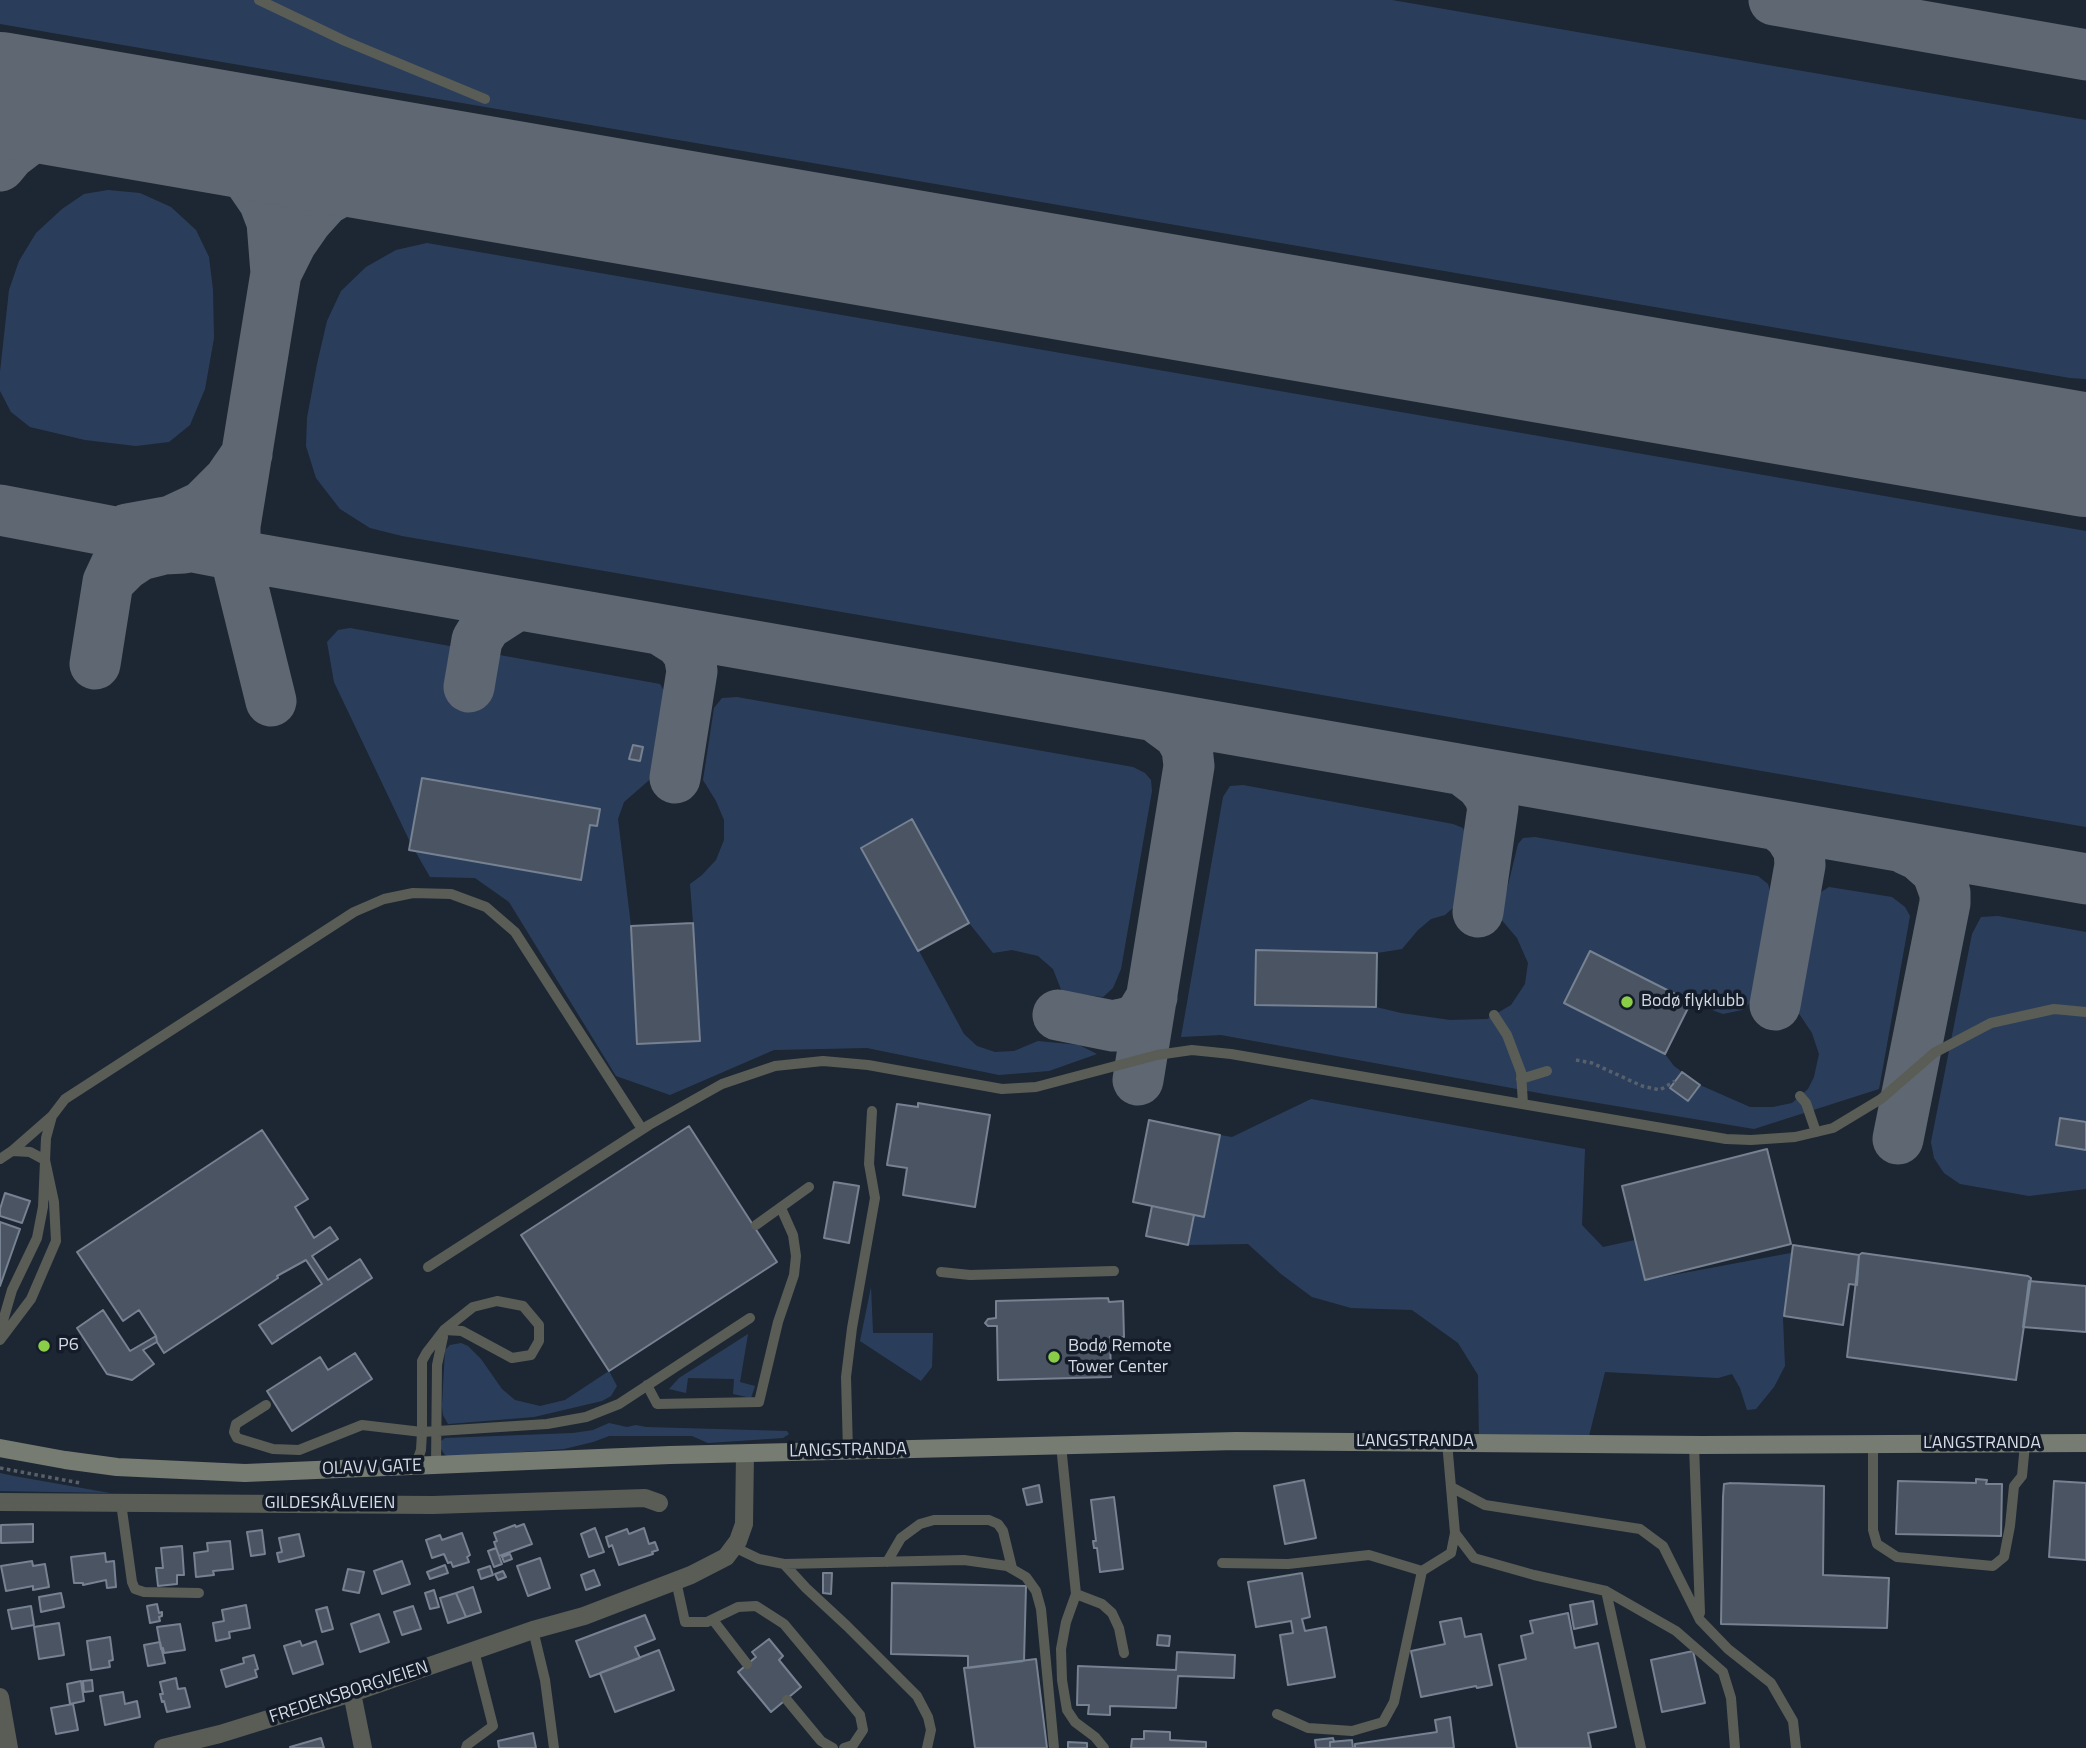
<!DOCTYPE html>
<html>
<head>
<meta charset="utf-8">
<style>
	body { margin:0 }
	canvas { display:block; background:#1d2633 }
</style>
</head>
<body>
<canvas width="2086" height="1748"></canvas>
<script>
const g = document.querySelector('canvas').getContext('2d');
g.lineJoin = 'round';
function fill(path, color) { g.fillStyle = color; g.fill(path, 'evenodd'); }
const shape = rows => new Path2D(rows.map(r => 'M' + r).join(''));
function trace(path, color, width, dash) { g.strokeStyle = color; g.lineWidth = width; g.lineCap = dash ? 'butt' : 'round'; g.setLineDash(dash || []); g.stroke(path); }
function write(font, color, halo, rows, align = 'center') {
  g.font = font + ' "Titillium Web",sans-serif'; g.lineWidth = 7; g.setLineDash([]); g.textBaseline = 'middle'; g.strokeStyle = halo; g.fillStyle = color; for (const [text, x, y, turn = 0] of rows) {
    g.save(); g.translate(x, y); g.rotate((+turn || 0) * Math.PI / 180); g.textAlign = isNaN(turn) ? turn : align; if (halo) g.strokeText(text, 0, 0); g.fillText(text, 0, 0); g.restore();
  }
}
const green = shape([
	[0,0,1392,0,2086,120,2086,379,2070,378,0,24],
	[108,190,140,193,171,207,196,230,209,257,213,290,214,338,205,389,190,425,169,442,136,446,85,440,30,427,11,412,0,391,0,372,9,290,19,261,36,233,62,209,84,194],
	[427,243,2086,531,2086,827,402,536,370,528,340,509,316,478,306,446,307,418,317,364,327,321,341,291,366,267,396,250],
	[350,628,660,684,667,696,655,775,624,802,618,819,631,926,693,923,690,884,702,875,716,860,724,840,724,820,716,801,703,780,714,708,722,698,737,697,1133,767,1145,773,1151,780,1152,791,1121,969,1113,988,1103,997,1062,992,1053,969,1038,956,1012,950,993,953,969,923,919,951,964,1034,977,1046,995,1052,1014,1051,1038,1041,1079,1045,1097,1054,1049,1071,999,1075,867,1048,774,1050,670,1095,616,1076,509,902,475,878,430,877,411,844,334,682,327,642,338,630],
	[1243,785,1453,824,1463,828,1466,836,1455,906,1445,915,1431,919,1418,930,1402,949,1377,953,1376,1007,1401,1013,1450,1020,1487,1019,1511,1005,1525,984,1528,963,1517,938,1500,918,1518,844,1523,838,1535,837,1758,876,1768,884,1771,895,1752,1001,1742,1010,1723,1014,1691,1002,1665,1054,1674,1066,1700,1085,1750,1107,1773,1107,1792,1103,1808,1089,1814,1077,1819,1054,1812,1033,1796,1009,1818,894,1829,887,1892,897,1905,907,1910,916,1879,1089,1754,1129,1550,1095,1221,1035,1181,1037,1223,797,1230,786],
	[1998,916,2086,932,2086,1189,2029,1196,1960,1184,1944,1173,1934,1158,1931,1142,1972,934,1981,917],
	[1311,1099,1585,1149,1582,1225,1603,1247,1635,1240,1646,1280,1796,1252,1783,1319,1785,1366,1774,1387,1756,1409,1747,1410,1740,1388,1732,1374,1718,1378,1605,1372,1587,1444,1479,1442,1478,1375,1458,1343,1412,1310,1351,1308,1312,1297,1281,1274,1248,1244,1188,1245,1194,1215,1204,1216,1220,1135,1232,1137],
	[871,1287,873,1333,933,1333,932,1367,921,1381,860,1341],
	[748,1334,740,1382,755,1386,751,1398,733,1394,734,1379,688,1378,686,1393,669,1389,679,1378],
	[461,1343,468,1346,481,1359,502,1389,515,1400,540,1406,565,1400,609,1371,617,1386,611,1396,602,1401,534,1417,448,1424,443,1415,442,1406,445,1350,450,1345],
	[609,1423,627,1427,636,1425,646,1427,787,1431,789,1434,783,1438,708,1443,692,1436,609,1436,593,1442,564,1449,451,1457,445,1455,441,1449,441,1441,445,1438,573,1433,593,1430],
	[0,1473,14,1476,110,1493,0,1491]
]);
const taxiway = shape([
	[1774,0,2086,55],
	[172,124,199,138,235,162,251,182,264,201,272,222,276,273,235,526,235,555,271,701],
	[0,166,10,154,31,138,57,127,114,114],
	[276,273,291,243,307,220,325,200,352,185,380,174,422,167],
	[2047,448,2072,447,2086,443],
	[0,510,235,555,2086,879],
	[127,529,171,521,203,506,229,480,247,454],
	[108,582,125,565,140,555,164,549,184,548],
	[661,630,680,642,689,654,692,671,675,778],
	[95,664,108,582,122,552],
	[469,687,477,640,486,625,517,605],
	[1464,771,1481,784,1489,795,1493,807,1478,912],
	[1775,1005,1800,865,1799,850,1789,834,1780,827],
	[1058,1015,1113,1026,1122,1024,1133,1021,1141,1015,1152,997],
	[1138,1080,1189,766,1187,748,1179,734,1156,717],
	[1898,1139,1945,903,1945,893,1937,871,1919,855,1906,849]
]);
const runway = shape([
	[0,94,2086,455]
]);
const building = shape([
	[633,745,643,747,640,761,629,759,633,745],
	[422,778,600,809,597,826,590,825,581,880,409,850,422,778],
	[912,819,969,923,918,951,861,848,912,819],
	[693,923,700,1041,637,1044,631,926,693,923],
	[1256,950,1377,953,1376,1007,1255,1005,1256,950],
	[1590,951,1691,1002,1665,1054,1564,1003,1590,951],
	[1682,1072,1700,1085,1688,1101,1670,1088,1682,1072],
	[918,1103,990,1115,975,1207,903,1195,907,1168,887,1165,897,1104,918,1107,918,1103],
	[2060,1118,2086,1122,2086,1150,2056,1145,2060,1118],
	[1149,1120,1220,1135,1204,1217,1133,1202,1149,1120],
	[689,1126,777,1262,609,1371,521,1235,689,1126],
	[262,1130,308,1199,295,1207,314,1238,330,1227,338,1239,312,1256,328,1280,360,1259,372,1278,272,1344,259,1325,322,1284,306,1260,277,1276,278,1278,164,1353,157,1342,156,1336,139,1310,123,1321,77,1252,262,1130],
	[1767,1149,1791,1244,1645,1280,1622,1186,1767,1149],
	[834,1182,859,1186,849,1243,824,1238,834,1182],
	[5,1193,30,1201,22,1223,0,1216,0,1209,5,1193],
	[1152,1206,1194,1215,1188,1245,1146,1236,1152,1206],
	[0,1222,20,1229,0,1286,0,1222],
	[1793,1245,1859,1255,1857,1285,1849,1284,1843,1325,1784,1316,1793,1245],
	[1862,1253,2028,1276,2031,1278,2016,1380,1847,1357,1859,1255,1862,1253],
	[2029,1281,2086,1286,2086,1332,2023,1327,2029,1281],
	[1108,1298,1109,1302,1123,1301,1124,1337,1110,1337,1111,1377,998,1380,997,1326,988,1326,985,1323,988,1319,996,1318,996,1301,1108,1298],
	[103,1310,130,1351,156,1336,157,1342,143,1350,154,1364,132,1380,107,1374,77,1328,103,1310],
	[355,1353,372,1379,292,1431,267,1391,320,1357,328,1370,355,1353],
	[1976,1479,1987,1480,1986,1484,2002,1484,2001,1536,1896,1534,1898,1481,1976,1483,1976,1479],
	[1304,1480,1316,1538,1285,1544,1274,1486,1304,1480],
	[2054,1481,2086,1483,2086,1560,2049,1557,2054,1481],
	[1731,1483,1824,1486,1823,1575,1889,1578,1887,1628,1721,1624,1723,1497,1724,1484,1731,1483],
	[1039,1485,1042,1502,1027,1505,1023,1489,1039,1485],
	[1114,1497,1123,1569,1100,1572,1097,1548,1094,1548,1093,1541,1096,1541,1091,1500,1114,1497],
	[33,1524,33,1542,1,1543,1,1525,33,1524],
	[524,1524,532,1544,499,1556,494,1542,497,1541,494,1533,515,1525,516,1527,524,1524],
	[595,1528,604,1552,589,1557,581,1534,595,1528],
	[644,1528,649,1544,655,1542,658,1550,652,1552,653,1554,619,1565,612,1545,609,1547,606,1537,627,1529,629,1534,644,1528],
	[262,1530,265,1554,251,1556,247,1532,262,1530],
	[462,1533,470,1555,467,1557,469,1562,453,1567,451,1562,448,1563,444,1554,432,1558,426,1540,440,1535,442,1540,462,1533],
	[299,1534,304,1556,279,1562,277,1553,282,1552,279,1538,299,1534],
	[230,1541,233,1569,213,1571,214,1575,196,1577,194,1553,208,1551,207,1543,230,1541],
	[182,1546,184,1575,177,1575,177,1584,158,1586,156,1568,163,1568,161,1548,182,1546],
	[496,1548,502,1564,494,1567,488,1551,496,1548],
	[105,1553,106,1562,114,1561,116,1587,107,1588,106,1580,83,1585,83,1583,74,1583,71,1557,105,1553],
	[510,1554,512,1559,504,1562,502,1557,510,1554],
	[540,1558,550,1588,528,1596,517,1566,540,1558],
	[32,1561,33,1566,45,1564,49,1587,33,1590,33,1586,6,1591,1,1566,32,1561],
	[402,1561,410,1584,382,1594,374,1571,402,1561],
	[445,1565,448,1573,430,1579,427,1572,445,1565],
	[490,1566,493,1575,481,1579,478,1570,490,1566],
	[348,1569,364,1572,359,1593,343,1590,348,1569],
	[594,1570,600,1585,586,1590,581,1575,594,1570],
	[503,1571,506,1577,498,1580,495,1574,503,1571],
	[823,1573,832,1573,831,1594,823,1593,823,1573],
	[1302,1573,1310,1617,1302,1619,1305,1631,1326,1627,1335,1677,1288,1685,1280,1635,1293,1633,1291,1621,1256,1627,1248,1582,1302,1573],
	[892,1583,1026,1586,1024,1661,968,1668,968,1656,891,1654,892,1583],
	[473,1587,481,1612,466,1617,456,1593,473,1587],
	[434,1590,439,1607,430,1609,425,1593,434,1590],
	[61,1593,64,1607,41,1612,39,1597,61,1593],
	[456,1593,466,1617,448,1623,440,1598,456,1593],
	[1593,1601,1597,1624,1574,1629,1570,1605,1593,1601],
	[157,1604,159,1613,162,1612,162,1616,159,1617,160,1621,150,1623,147,1606,157,1604],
	[246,1605,250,1628,229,1632,230,1638,216,1641,213,1623,224,1621,222,1610,246,1605],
	[31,1606,34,1625,12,1629,8,1610,31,1606],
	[413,1606,421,1629,402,1635,394,1612,413,1606],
	[327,1607,333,1629,322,1632,316,1610,327,1607],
	[1568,1613,1575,1648,1598,1643,1616,1727,1588,1733,1591,1748,1517,1748,1499,1665,1526,1659,1521,1636,1533,1633,1530,1621,1568,1613],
	[379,1614,389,1642,360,1652,351,1624,379,1614],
	[645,1615,655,1639,635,1647,640,1658,590,1677,576,1641,645,1615],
	[1461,1618,1465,1637,1481,1634,1492,1685,1477,1688,1476,1686,1421,1697,1411,1651,1445,1644,1440,1622,1461,1618],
	[59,1623,64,1655,39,1659,34,1627,59,1623],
	[180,1624,185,1650,164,1653,163,1648,161,1649,157,1627,180,1624],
	[1158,1635,1170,1636,1169,1646,1157,1645,1158,1635],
	[110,1637,113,1660,109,1661,110,1667,91,1670,87,1641,110,1637],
	[769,1639,783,1656,779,1660,801,1687,771,1712,738,1672,756,1657,752,1652,769,1639],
	[300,1641,302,1646,316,1641,323,1664,293,1674,284,1646,300,1641],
	[160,1642,165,1663,148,1666,144,1645,160,1642],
	[659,1650,674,1690,615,1712,600,1673,659,1650],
	[1693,1651,1705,1703,1662,1712,1651,1660,1693,1651],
	[1177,1652,1235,1655,1234,1678,1178,1676,1176,1708,1110,1706,1110,1715,1088,1714,1089,1705,1077,1705,1078,1666,1176,1670,1177,1652],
	[254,1655,258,1669,255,1670,257,1677,226,1687,221,1670,244,1663,243,1658,254,1655],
	[1036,1659,1047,1748,975,1748,964,1668,1036,1659],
	[176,1678,178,1689,185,1688,190,1707,167,1712,164,1701,162,1702,160,1694,163,1694,160,1682,176,1678],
	[92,1680,93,1691,84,1692,83,1681,92,1680],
	[81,1681,84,1701,70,1704,67,1684,81,1681],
	[123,1692,125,1704,137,1701,140,1717,105,1725,100,1696,123,1692],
	[73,1704,78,1730,56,1734,51,1708,73,1704],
	[1450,1717,1454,1748,1355,1748,1355,1744,1437,1732,1435,1720,1450,1717],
	[1144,1731,1170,1732,1170,1740,1206,1742,1206,1748,1131,1748,1132,1739,1144,1739,1144,1731],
	[533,1733,536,1748,499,1748,498,1741,533,1733],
	[321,1738,324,1748,291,1748,290,1747,321,1738],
	[1333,1738,1334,1742,1330,1742,1330,1748,1316,1748,1315,1740,1333,1738],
	[1352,1740,1353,1748,1330,1748,1330,1742,1352,1740],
	[1068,1742,1087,1743,1087,1748,1068,1748,1068,1742]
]);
const path = shape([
	[1576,1060,1592,1063,1642,1086,1660,1090,1675,1081],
	[0,1468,80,1483]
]);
const lane = shape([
	[259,0,345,41,485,99],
	[1494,1015,1507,1035,1521,1072,1523,1104],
	[1521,1079,1547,1071],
	[1800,1096,1806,1103,1816,1132],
	[12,1151,52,1116],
	[0,1159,12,1151,30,1152,45,1160,54,1202,56,1241,31,1299,0,1340],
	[756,1225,809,1187],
	[428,1267,649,1125,722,1084,775,1066,823,1061,868,1065,1002,1089,1036,1087,1157,1055,1192,1050,1231,1054,1726,1139,1751,1140,1795,1137,1833,1128,1881,1099,1934,1053,1991,1023,2054,1009,2086,1012],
	[941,1272,970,1275,1114,1271],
	[0,1331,12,1290,37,1238,43,1207,46,1138,52,1116,65,1099,354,912,384,899,413,893,451,894,486,907,515,932,642,1129],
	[647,1385,657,1404,759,1402,778,1322,794,1275,796,1256,793,1235,781,1208],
	[266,1405,236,1424,234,1432,237,1438,273,1449,299,1450,362,1425,422,1432,547,1424,586,1417,619,1404,750,1318],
	[1061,1445,1076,1594,1066,1622,1061,1649,1062,1680,1067,1710,1075,1722,1095,1737,1104,1748],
	[1694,1445,1700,1613],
	[1873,1445,1873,1530,1877,1544,1897,1557,1993,1566,2004,1557,2010,1526,2014,1486,2022,1476,2025,1444],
	[848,1451,846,1377,852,1328,875,1198,869,1164,872,1111],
	[436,1466,437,1365,443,1337],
	[415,1467,421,1450,422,1432,422,1361,427,1352,444,1330,473,1307,497,1301,523,1306,539,1325,539,1341,531,1355,512,1358,462,1331,444,1330],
	[1451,1487,1485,1505,1640,1529,1663,1546,1700,1620,1728,1649,1771,1683,1793,1721,1796,1748],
	[121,1503,132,1582,135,1589,144,1592,199,1593],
	[1455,1533,1474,1558,1534,1575,1606,1591,1676,1631,1723,1672,1731,1698,1735,1748],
	[734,1547,759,1559,784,1564,964,1560,1007,1566,1026,1577,1036,1591,1041,1609,1054,1748],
	[887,1562,901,1538,920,1524,934,1520,989,1520,998,1524,1003,1531,1012,1568],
	[1222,1563,1288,1564,1369,1555,1422,1571,1451,1553,1455,1533,1447,1442],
	[784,1564,806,1588,847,1626,917,1696,928,1717,931,1730,927,1748],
	[676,1581,685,1622,707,1622,738,1607,756,1606,784,1624,860,1715,863,1730,853,1745,844,1748],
	[1606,1591,1641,1748],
	[1076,1594,1102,1604,1112,1613,1119,1628,1124,1653],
	[713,1620,747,1664],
	[533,1630,545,1680,554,1748],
	[787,1700,821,1741,833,1748],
	[1277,1714,1308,1728,1352,1731,1383,1722,1394,1702,1422,1571],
	[466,1748,467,1745,493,1726,474,1651]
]);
const street = shape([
	[0,1502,433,1505,645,1498,659,1503],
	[352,1693,363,1748],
	[0,1697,9,1748],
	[163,1748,220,1734,352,1693,533,1630,584,1616,691,1575,726,1557,738,1541,744,1524,745,1454]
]);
const secondary = shape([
	[0,1448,65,1460,117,1467,245,1473,670,1455,1236,1441,1702,1445,2086,1443]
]);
const markers = [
	[1627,1002,7,"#8ace48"],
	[44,1346,7,"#8ace48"],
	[1054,1357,7,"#8ace48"]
];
const poiNames = [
	["Bodø flyklubb",1641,1002],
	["P6",58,1346],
	["Bodø Remote",1068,1347],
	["Tower Center",1068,1368]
];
const streetNames = [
	["LANGSTRANDA",1415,1442],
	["LANGSTRANDA",1982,1444],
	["LANGSTRANDA",848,1451,-1],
	["OLAV V GATE",372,1468,-2],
	["GILDESKÅLVEIEN",330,1504],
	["FREDENSBORGVEIEN",349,1693,-18]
];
fill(green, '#2a3e5c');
trace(taxiway, '#5f6772', 51);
trace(runway, '#5f6772', 124);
fill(building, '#4b5463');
trace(building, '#768191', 2);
trace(path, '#58606c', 3.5, [3.5, 3.5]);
trace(lane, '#595d56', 10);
trace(street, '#595d56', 18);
trace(secondary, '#767c71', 18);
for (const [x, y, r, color] of markers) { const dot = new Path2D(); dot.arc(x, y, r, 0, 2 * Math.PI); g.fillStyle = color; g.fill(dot); trace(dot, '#141c29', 2.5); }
write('18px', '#d5dbe4', '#141c29', poiNames, 'left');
write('18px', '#d5dbe4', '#141c29', streetNames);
</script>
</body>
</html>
